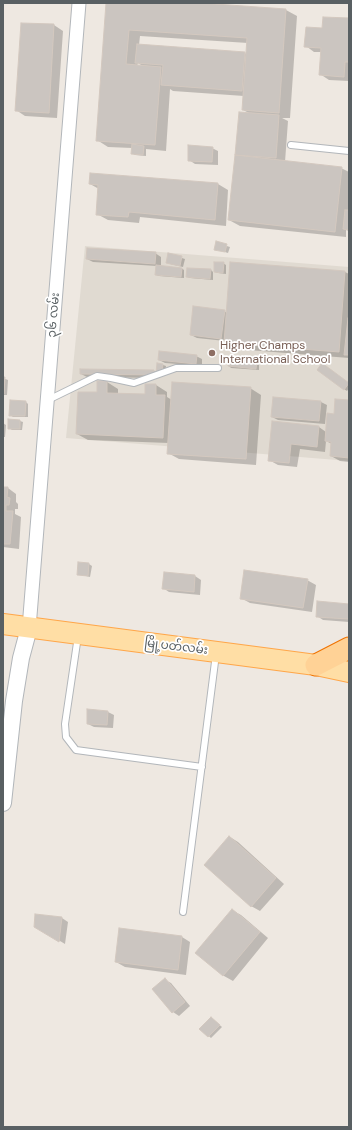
<!DOCTYPE html>
<html>
<head>
<meta charset="utf-8">
<style>
	body { margin:0 }
	#map { position:relative; width:352px; height:1130px; overflow:hidden; background:#eee8e1; font-family:"DM Sans",sans-serif }
	canvas { display:block }
	.frame { position:absolute; inset:0; border:4px solid #596063; pointer-events:none }
</style>
</head>
<body>
<div id="map">
<canvas width="352" height="1130"></canvas>
<div class="frame"></div>
</div>
<script>
const g = document.querySelector('canvas').getContext('2d');
g.lineJoin = 'round';
function fill(path, color) { g.fillStyle = color; g.fill(path, 'evenodd'); }
const shape = rows => new Path2D(rows.map(r => 'M' + r).join(''));
function trace(path, color, width, dash) { g.strokeStyle = color; g.lineWidth = width; g.lineCap = dash ? 'butt' : 'round'; g.setLineDash(dash || []); g.stroke(path); }
function write(font, color, halo, rows, align = 'center') {
  g.font = font + ' "DM Sans","Noto Sans Myanmar",sans-serif'; g.lineWidth = 3.5; g.setLineDash([]); g.textBaseline = 'middle'; g.strokeStyle = halo; g.fillStyle = color; for (const [text, x, y, turn = 0] of rows) {
    g.save(); g.translate(x, y); g.rotate((+turn || 0) * Math.PI / 180); g.textAlign = isNaN(turn) ? turn : align; if (halo) g.strokeText(text, 0, 0); g.fillText(text, 0, 0); g.restore();
  }
}
const education = shape([
	[85,246,349,267,349,461,66,438]
]);
const shadow = shape([
	[107,3,187,3,286,10,297,16,290,118,282,118,288,121,285,162,341,168,349,172,349,231,346,230,346,237,240,226,229,220,241,157,237,154,251,114,243,110,244,96,173,91,170,89,166,151,146,149,146,156,135,155,132,153,132,148,108,147,97,140],
	[140,36,248,43,247,55,245,53,139,45],
	[138,63,144,67,137,66],
	[349,19,349,81,329,80,320,74,322,52,314,52,306,46,323,29],
	[22,24,54,25,63,31,57,118,25,116,16,110],
	[212,148,218,151,218,165,195,164,189,160],
	[90,184,218,184,228,190,226,226,140,217,139,223,108,220,97,214,99,189],
	[217,243,230,247,228,253,215,249],
	[155,253,161,257,161,267,181,268,184,270,184,278,159,276,156,275,157,266,93,262,87,259],
	[169,254,185,259,183,267,170,264],
	[223,263,226,265,226,274,218,273,215,272],
	[231,263,345,272,349,274,349,358,236,349,225,343,225,341,197,338,191,335,224,311,227,313],
	[211,270,213,272,213,280,190,278,187,277],
	[196,356,202,359,202,366,165,363,159,360],
	[256,362,259,364,259,370,231,368,229,366],
	[163,365,166,366,165,374,160,374,160,378,87,377,81,374,154,371,157,372],
	[325,366,349,384,349,388,347,391,344,389],
	[3,378,8,380,7,395,3,395],
	[98,382,107,382,118,389,118,394,146,395,156,385,167,392,167,397,172,400,250,388,261,395,256,465,179,459,168,453,169,443,88,440,77,434,98,394],
	[349,401,349,462,340,461,331,456,332,444,326,441,325,452,300,449,297,467,278,465,269,460,273,422,319,427,326,432,328,414,326,414,325,424,278,420,272,417,321,402,327,405,326,414,334,415],
	[26,402,28,404,28,417,13,417,10,415],
	[20,421,23,422,22,430,12,430,9,428],
	[3,423,6,425,5,437,3,437],
	[3,488,8,488,16,494,16,502,18,504,18,509,15,509,15,514,21,517,19,549,3,547],
	[89,564,92,566,90,577,78,574],
	[195,576,201,580,200,595,169,592,163,588],
	[307,580,316,585,312,612,250,603,241,598],
	[349,605,349,622,323,620,317,616],
	[108,712,114,715,113,728,94,727,88,724],
	[230,837,238,842,284,884,260,911,251,906],
	[232,910,241,915,268,938,233,981,224,976,197,953],
	[36,915,62,918,68,922,65,944,35,926],
	[182,937,190,942,186,975,125,967,116,962],
	[165,980,171,983,190,1006,179,1016,173,1012,153,990],
	[214,1020,222,1027,211,1038,201,1029]
]);
const building = shape([
	[106,3,201,3,286,9,279,113,242,110,247,38,129,30,126,64,161,67,155,145,96,141,106,3],
	[323,17,349,18,349,62,345,62,344,77,319,75,321,48,304,47,306,27,322,28,323,17],
	[21,23,54,24,49,113,15,111,21,23],
	[137,44,245,52,242,91,161,85,163,65,135,63,137,44],
	[239,112,279,115,276,158,235,155,239,112],
	[132,144,144,146,143,155,131,154,132,144],
	[188,145,213,147,212,162,188,161,188,145],
	[235,155,342,167,335,232,228,220,235,155],
	[90,173,218,183,215,220,129,212,128,217,96,215,98,185,89,184,90,173],
	[345,210,349,210,349,230,343,229,345,210],
	[216,241,227,244,225,252,214,250,216,241],
	[87,248,156,252,155,264,86,259,87,248],
	[168,253,182,256,180,266,166,263,168,253],
	[214,262,224,262,223,273,214,272,214,262],
	[230,262,345,271,339,352,224,343,230,262],
	[156,265,182,268,181,277,155,275,156,265],
	[187,268,211,269,210,279,186,277,187,268],
	[193,306,225,310,221,339,190,335,193,306],
	[348,318,349,318,349,355,344,355,348,318],
	[159,351,197,355,196,364,158,360,159,351],
	[228,359,257,361,256,369,228,366,228,359],
	[157,363,163,364,162,373,156,373,157,363],
	[322,363,349,383,344,390,317,370,322,363],
	[80,369,154,370,154,375,80,374,80,369],
	[3,377,5,377,4,394,3,394,3,377],
	[97,381,107,381,107,393,145,394,145,384,156,384,156,395,165,395,163,438,76,434,78,392,97,392,97,381],
	[172,382,251,387,246,459,167,454,172,382],
	[273,397,321,401,319,421,271,417,273,397],
	[335,399,349,400,349,458,330,456,331,442,325,441,327,413,334,414,335,399],
	[10,400,26,401,25,416,9,416,10,400],
	[8,419,20,420,20,429,8,429,8,419],
	[272,421,319,426,317,447,291,444,289,463,268,461,272,421],
	[3,487,8,487,7,497,10,498,9,505,6,505,6,511,13,511,10,544,3,544,3,487],
	[78,562,89,563,88,576,77,575,78,562],
	[244,570,308,579,303,608,240,599,244,570],
	[164,572,195,575,194,592,162,589,164,572],
	[317,601,349,604,349,619,316,617,317,601],
	[87,709,108,711,107,725,87,724,87,709],
	[229,836,276,878,251,907,204,865,229,836],
	[232,909,260,932,223,976,195,953,232,909],
	[35,914,62,917,59,942,34,927,35,914],
	[119,928,182,936,178,970,115,962,119,928],
	[165,978,185,1002,172,1013,152,989,165,978],
	[211,1017,220,1025,208,1037,199,1029,211,1017]
]);
const service = shape([
	[291,145,349,151],
	[48,400,97,376,111,378,134,383,176,368,218,368],
	[78,636,65,724,66,737,76,750,202,767],
	[183,912,216,654]
]);
const minor = shape([
	[29,628,79,3]
]);
const tertiary = shape([
	[3,803,14,701,21,658,29,628]
]);
const primary = shape([
	[3,624,316,665,349,672]
]);
const trunk = shape([
	[316,665,349,648]
]);
const markers = [
	[212,353,4,"#8d6e63"]
];
const streetNames = [
	["၃၆ လမ်း",54,315,-85],
	["မြို့ပတ်လမ်း",176,647,7]
];
const educationNames = [
	["Higher Champs",220,346],
	["International School",220,360]
];
fill(education, '#e0dad1');
fill(shadow, '#0003');
fill(building, '#cbc5c0');
trace(building, '#d3c8bf', 1);
trace(service, '#b2b6ba', 8);
trace(minor, '#b2b6ba', 15);
trace(tertiary, '#b2b6ba', 18);
trace(primary, '#ffa649', 22);
trace(trunk, '#ef7200', 23);
trace(service, '#fff', 6);
trace(minor, '#fff', 13);
trace(tertiary, '#fff', 16);
trace(primary, '#ffdea5', 20);
trace(trunk, '#ffd296', 21);
for (const [x, y, r, color] of markers) { const dot = new Path2D(); dot.arc(x, y, r, 0, 2 * Math.PI); g.fillStyle = color; g.fill(dot); trace(dot, '#fff', 1.5); }
write('12px', '#596063', '#fff', streetNames);
write('12px', '#785e54', '#fff', educationNames, 'left');
</script>
</body>
</html>
